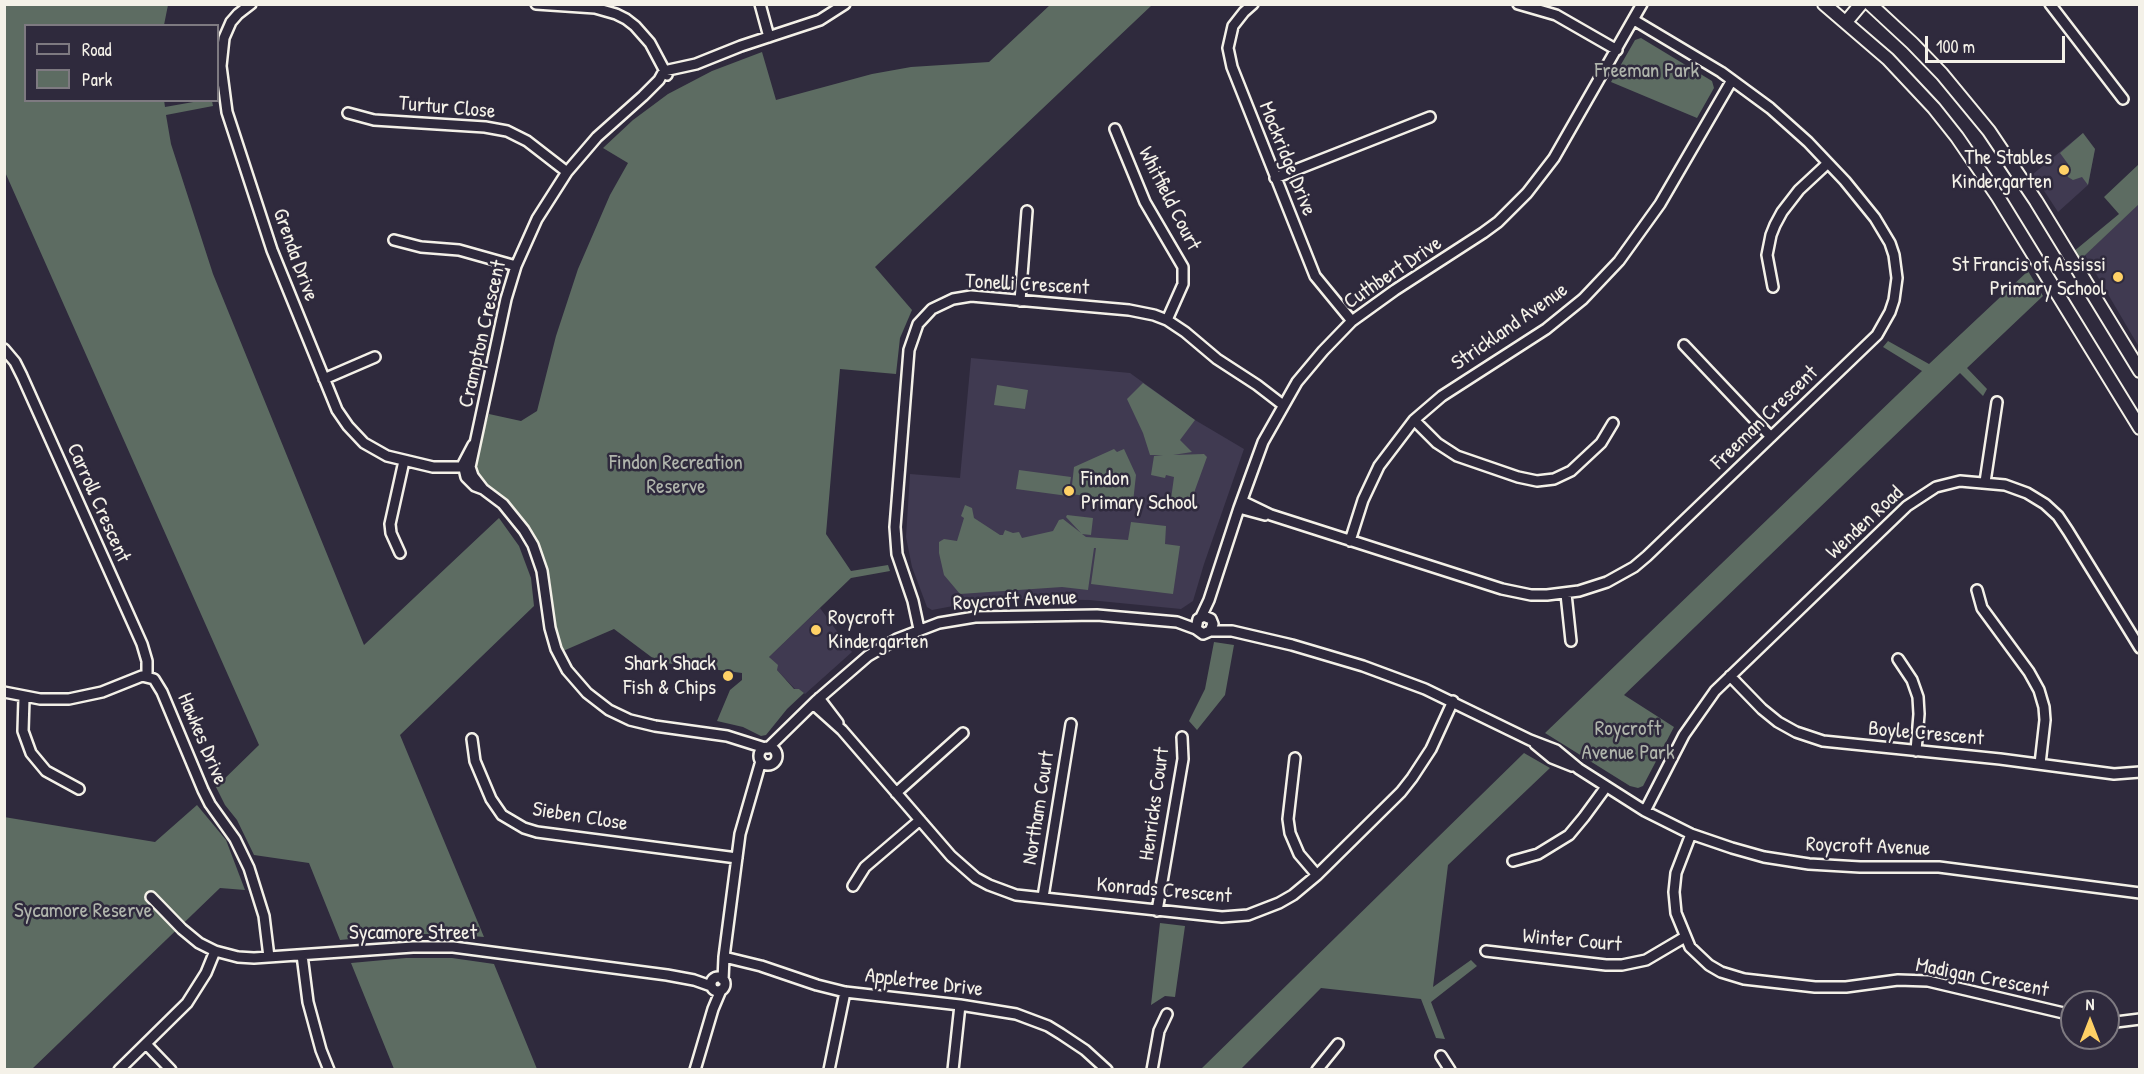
<!DOCTYPE html>
<html>
<head>
<meta charset="utf-8">
<style>
	body { margin:0 }
	#map { position:relative; width:2144px; height:1074px; overflow:hidden; background:#2f2a3d; font-family:"Patrick Hand",sans-serif }
	canvas { display:block }
	.frame { position:absolute; inset:0; border:6px solid #f4f1e8; pointer-events:none }
	.legend { position:absolute; left:24px; top:24px; width:195px; height:78px; box-sizing:border-box; background:#2f2a3d; border:2px solid #7e7a81; margin:0; padding:8px 10px; list-style:none; font-size:18px; color:#f4f1e8 }
	.legend li { display:flex; align-items:center; gap:12px; height:30px }
	.legend b { width:30px; border:2px solid #7e7a81 }
	.north { position:absolute; left:2060px; top:990px; width:60px; height:60px; box-sizing:border-box; background:#2f2a3d; border:2px solid #7e7a81; border-radius:50%; rotate:0deg; font-size:16px; font-weight:700; line-height:24px; text-align:center; color:#f4f1e8 }
	.north::after { content:''; display:block; margin:auto; width:21px; height:27px; background:#ffd166; clip-path:polygon(50% 0,100% 100%,50% 72%,0 100%) }
	.scale { position:absolute; left:1925px; top:36px; width:140px; height:27px; box-sizing:border-box; border:3px solid #f4f1e8; border-top:0; padding-left:8px; font-size:18px; line-height:21px; white-space:nowrap; color:#f4f1e8; -webkit-text-stroke:4px #2f2a3d; paint-order:stroke }
</style>
</head>
<body>
<div id="map">
<canvas width="2144" height="1074"></canvas>
<div class="frame"></div>
<ul class="legend">
<li><b style="height:8px;background:#2f2a3d"></b>Road</li>
<li><b style="height:16px;background:#5d6c62"></b>Park</li>
</ul>
<div class="north">N</div>
<div class="scale">100 m</div>
</div>
<script>
const g = document.querySelector('canvas').getContext('2d');
g.lineJoin = 'round';
function fill(path, color) { g.fillStyle = color; g.fill(path, 'evenodd'); }
const shape = rows => new Path2D(rows.map(r => 'M' + r).join(''));
function trace(path, color, width, dash) { g.strokeStyle = color; g.lineWidth = width; g.lineCap = dash ? 'butt' : 'round'; g.setLineDash(dash || []); g.stroke(path); }
function write(font, color, halo, rows, align = 'center') {
  g.font = font + ' "Patrick Hand",sans-serif'; g.lineWidth = 5; g.setLineDash([]); g.textBaseline = 'middle'; g.strokeStyle = halo; g.fillStyle = color; for (const [text, x, y, turn = 0] of rows) {
    g.save(); g.translate(x, y); g.rotate((+turn || 0) * Math.PI / 180); g.textAlign = isNaN(turn) ? turn : align; if (halo) g.strokeText(text, 0, 0); g.fillText(text, 0, 0); g.restore();
  }
}
const built = shape([
	[2083,133,2095,149,2088,185,2058,212,2033,174],
	[2139,203,2139,347,2085,255],
	[971,358,1130,373,1195,420,1244,449,1204,564,1193,601,1181,609,1089,600,1018,599,969,603,932,610,927,607,912,567,906,537,910,474,960,478],
	[820,608,852,652,805,694,799,689,795,689,777,670,769,657]
]);
const green = shape([
	[4,5,168,5,164,25,26,26,26,100,164,100,165,107,199,101,212,101,213,106,166,115,171,144,213,274,364,645,499,518,519,546,531,578,534,606,400,735,484,937,448,934,404,934,340,940,309,863,254,855,237,820,225,805,216,787,259,745,5,172],
	[1050,5,1152,5,875,267,912,310,900,338,896,374,840,369,826,534,851,571,888,565,890,571,851,578,769,657,778,665,777,670,794,689,799,689,804,693,787,709,766,735,761,736,743,727,717,721,730,690,742,680,742,673,658,662,614,629,563,651,555,625,550,580,540,548,525,522,513,506,476,475,473,464,489,414,521,421,537,411,556,336,578,269,610,195,628,163,603,148,633,120,668,94,712,71,762,52,776,100,872,74,911,67,989,62],
	[1641,38,1712,81,1714,88,1697,118,1611,82,1635,40],
	[2083,133,2095,149,2088,185,2082,177,2073,180,2068,177,2065,169,2068,164,2060,153],
	[2139,164,2139,204,2081,259,2076,258,2073,252,2119,214,2104,197],
	[2028,271,2043,296,1967,368,1987,389,1983,396,1960,373,1624,695,1674,727,1643,786,1638,788,1630,786,1545,733,1922,371,1883,347,1888,341,1929,364],
	[1143,383,1195,420,1180,440,1192,452,1173,455,1204,454,1207,457,1195,490,1192,507,1171,499,1174,477,1166,475,1165,478,1151,475,1154,456,1163,455,1150,455,1143,433,1127,399],
	[997,385,1028,390,1025,409,994,405],
	[1114,449,1117,452,1124,449,1136,475,1133,502,1071,494,1074,467],
	[1019,470,1071,477,1068,496,1016,489],
	[965,505,972,508,974,518,1000,535,1003,535,1005,530,1013,533,1019,532,1022,538,1053,531,1059,520,1063,519,1081,533,1066,517,1067,515,1093,518,1091,535,1082,534,1086,537,1128,540,1131,522,1166,526,1165,544,1180,546,1173,594,1091,584,1096,548,1094,548,1088,590,1062,587,960,594,944,575,939,553,939,542,944,539,957,541,964,518,961,516],
	[1214,642,1234,645,1225,695,1197,730,1189,721,1205,689],
	[1524,753,1550,768,1448,865,1433,987,1471,960,1477,966,1431,1002,1445,1039,1436,1038,1421,999,1321,988,1241,1069,1201,1069],
	[197,805,226,840,245,890,220,888,32,1069,5,1069,4,817,155,842],
	[1160,923,1185,926,1175,997,1165,996,1151,1005],
	[406,958,452,958,494,964,537,1069,394,1069,351,963]
]);
const minor = shape([
	[251,4,238,14,231,22,224,38,221,66,227,112,272,250,337,410,348,426,364,443,387,456,433,467,470,467],
	[536,4,595,8,616,14,626,19,635,26,650,43,667,75],
	[760,4,769,37],
	[1253,4,1244,12,1233,26,1228,48,1232,67,1315,276,1352,321],
	[1518,4,1556,15,1617,50],
	[2050,4,2123,99],
	[348,113,374,120,485,127,507,131,527,141,567,172],
	[1115,129,1145,202,1183,267,1183,284,1167,320],
	[1275,178,1430,117],
	[394,240,421,247,459,250,516,266],
	[1773,287,1767,255,1771,235,1775,225,1782,212,1799,190,1828,163],
	[1020,301,1027,211],
	[1684,345,1771,437],
	[4,349,15,362,22,376,142,644,147,661,147,677],
	[324,379,375,357],
	[1414,420,1437,443,1457,456,1518,477,1537,481,1554,479,1571,471,1601,443,1613,423],
	[473,445,463,464,466,477,475,486,483,489,503,504,524,530,533,545,542,571,550,628,556,649,567,670,587,693,609,710,630,720,655,726,727,736,765,748],
	[1985,482,1997,402],
	[483,489,473,476,470,467,506,299,516,266,537,219,567,172,597,137,643,96,659,80,664,71,696,64,741,46,820,20,845,4],
	[1242,501,1271,515,1502,589,1531,595,1547,595,1579,591,1607,582,1634,567,1647,556,1877,335,1890,312,1894,300,1897,278,1894,255,1890,243,1875,218,1845,181,1808,142,1770,108,1721,72,1634,20],
	[1239,508,1265,515],
	[1350,541,1363,500,1379,466,1414,420,1442,396,1546,329,1583,299,1619,261,1660,204,1732,80],
	[400,553,391,533,390,524,404,461],
	[1977,590,1982,608,2029,672,2039,690,2044,707,2045,720,2040,764],
	[1566,594,1571,641],
	[1201,617,1209,600,1239,508,1263,442,1297,382,1323,351,1352,321,1395,290,1483,233,1498,222,1527,193,1554,158,1642,4],
	[919,629,913,601,897,554,895,527,909,350,918,324,932,309,953,299,971,296,1129,310,1154,315,1167,320,1185,332,1217,359,1257,385,1283,405],
	[1210,631,1213,624,1211,619,1204,616,1198,619,1196,629,1203,634,1210,631,1232,631,1292,645,1363,666,1425,689,1530,740,1556,750,1579,769,1645,811,1691,834,1732,848,1764,857,1809,864,1860,867,1939,867,2140,893],
	[1898,659,1912,680,1918,697,1919,714,1916,751],
	[1730,676,1762,709,1778,722,1796,732,1823,741,2000,759,2114,774,2140,772],
	[4,692,40,699,69,699,102,692,142,676,154,679,162,692,203,790,210,804,235,839,249,868,264,916,269,957],
	[24,698,23,731,31,753,46,771,79,789],
	[819,698,838,723],
	[813,704,842,730,951,856,976,878,989,885,1016,895,1222,917,1248,915,1279,903,1293,895,1317,875,1401,792,1412,778,1431,749,1453,701],
	[472,739,475,761,491,799,502,815,524,828,537,832,737,858],
	[1535,744,1552,758,1572,766],
	'759 756a9 9 0 1 1 18 0a9 9 0 1 1-18 0Z',
	[768,748,816,701,868,656,897,639,939,623,975,617,1097,615,1177,622,1196,629],
	[1295,758,1288,819,1290,833,1299,854,1317,875],
	[896,793,963,733],
	[1645,811,1684,735,1715,691,1907,506,1936,487,1960,481,2005,485,2027,493,2045,504,2058,516,2068,531,2140,648],
	[1691,834,1676,873,1674,892,1676,913,1690,947,1709,965,1721,972,1744,979,1815,987,1846,987,1898,980,1928,981,2072,1015],
	[1513,861,1538,854,1569,835,1584,817,1606,787],
	[853,886,865,867,920,820],
	[151,897,182,929,199,943,215,951,238,957,254,958,413,947,453,947,667,975,694,980,711,986],
	[1043,897,1071,724],
	[1157,911,1183,759,1182,737],
	[1486,951,1606,965,1622,965,1646,960,1685,937],
	[302,955,308,1002,321,1050,329,1070],
	[724,957,761,966,817,985,845,992,960,1005,1016,1014,1048,1026,1061,1034,1085,1050,1107,1070],
	'711 984a7 7 0 1 1 14 0a7 7 0 1 1-14 0Z',
	[723,980,724,957,740,834,761,761],
	[2108,1023,2140,1019],
	[146,1044,171,1070],
	[1441,1056,1450,1070],
	[119,1070,187,1003,206,973,215,951],
	[695,1070,713,1009,721,990],
	[829,1070,845,992],
	[953,1070,960,1005],
	[1152,1070,1159,1031,1167,1014],
	[1317,1070,1338,1044]
]);
const major = shape([
	[1824,4,1888,59,1934,108,1957,137,1998,197,2140,428],
	[1870,4,1912,43,1942,74,1989,131,2036,201,2140,371],
	[1846,22,1861,4]
]);
const markers = [
	[2064,170,6,"#ffd166"],
	[2118,277,6,"#ffd166"],
	[1069,491,6,"#ffd166"],
	[816,630,6,"#ffd166"],
	[728,676,6,"#ffd166"]
];
const parkNames = [
	["Freeman Park",1647,71],
	["Findon Recreation",676,463],
	["Reserve",676,487],
	["Roycroft",1628,729],
	["Avenue Park",1628,753],
	["Sycamore Reserve",83,911]
];
const streetNames = [
	["Turtur Close",447,108,5],
	["Mockridge Drive",1287,159,68],
	["Whitfield Court",1169,199,63],
	["Grenda Drive",295,255,70],
	["Cuthbert Drive",1393,273,-34],
	["Tonelli Crescent",1027,285,3],
	["Strickland Avenue",1510,327,-35],
	["Crampton Crescent",483,334,-77],
	["Freeman Crescent",1765,418,-44],
	["Carroll Crescent",98,503,66],
	["Wenden Road",1865,523,-43],
	["Roycroft Avenue",1015,601,-3],
	["Boyle Crescent",1926,734,5],
	["Hawkes Drive",202,739,67],
	["Henricks Court",1155,804,-82],
	["Northam Court",1039,808,-81],
	["Sieben Close",580,817,9],
	["Roycroft Avenue",1868,847,2],
	["Konrads Crescent",1164,891,5],
	["Sycamore Street",413,933],
	["Winter Court",1572,941,5],
	["Madigan Crescent",1982,978,11],
	["Appletree Drive",924,983,7]
];
const poiNames = [
	["The Stables",2052,158],
	["Kindergarten",2052,182],
	["St Francis of Assissi",2106,265],
	["Primary School",2106,289],
	["Findon",1081,479,"left"],
	["Primary School",1081,503,"left"],
	["Roycroft",828,618,"left"],
	["Kindergarten",828,642,"left"],
	["Shark Shack",716,664],
	["Fish & Chips",716,688]
];
fill(built, '#403a51');
fill(green, '#5d6c62');
trace(minor, '#f4f1e8', 14);
trace(major, '#f4f1e8', 16);
trace(minor, '#2f2a3d', 9);
trace(major, '#2f2a3d', 12);
for (const [x, y, r, color] of markers) { const dot = new Path2D(); dot.arc(x, y, r, 0, 2 * Math.PI); g.fillStyle = color; g.fill(dot); trace(dot, '#2f2a3d', 2); }
write('21px', '#b0b5ac', '#2f2a3d', parkNames);
write('21px', '#f4f1e8', '#2f2a3d', streetNames);
write('21px', '#f4f1e8', '#2f2a3d', poiNames, 'right');
</script>
</body>
</html>
